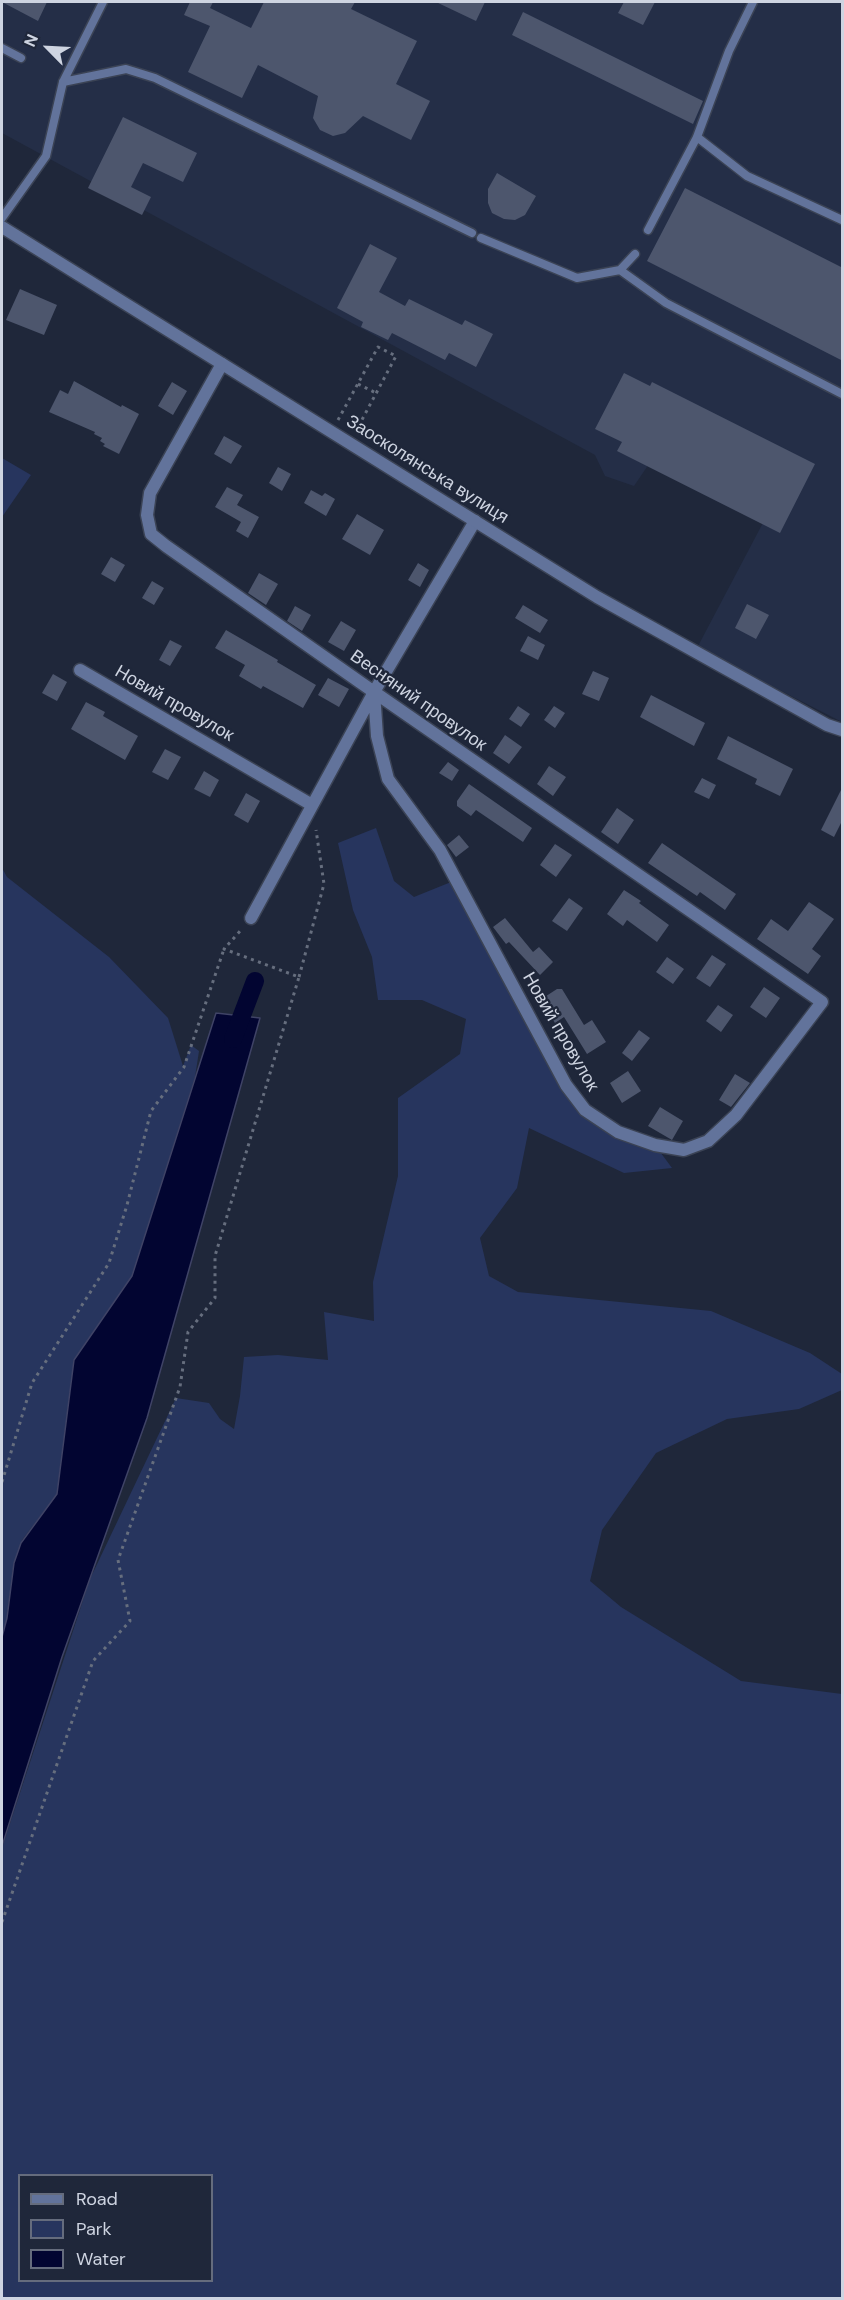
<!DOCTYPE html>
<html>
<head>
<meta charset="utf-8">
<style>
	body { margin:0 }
	#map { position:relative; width:844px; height:2300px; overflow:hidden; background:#1f273a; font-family:"DM Sans",sans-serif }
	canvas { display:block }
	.frame { position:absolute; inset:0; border:3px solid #ced4e1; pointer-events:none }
	.legend { position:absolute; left:18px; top:2174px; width:195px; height:108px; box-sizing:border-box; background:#1f273a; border:2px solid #656c7d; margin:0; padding:8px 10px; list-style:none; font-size:18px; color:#ced4e1 }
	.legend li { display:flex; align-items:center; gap:12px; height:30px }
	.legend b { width:30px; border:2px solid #656c7d }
	.north { position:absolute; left:18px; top:18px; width:60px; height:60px; -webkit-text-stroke:4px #1f273a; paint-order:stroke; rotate:294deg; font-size:16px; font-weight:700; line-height:24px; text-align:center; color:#ced4e1 }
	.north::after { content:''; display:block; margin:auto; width:21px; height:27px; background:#ced4e1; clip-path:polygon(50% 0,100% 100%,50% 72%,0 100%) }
</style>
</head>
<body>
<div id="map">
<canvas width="844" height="2300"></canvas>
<div class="frame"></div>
<ul class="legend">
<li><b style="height:8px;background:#62739b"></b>Road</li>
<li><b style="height:16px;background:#27355e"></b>Park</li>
<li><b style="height:16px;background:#020531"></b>Water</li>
</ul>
<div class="north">N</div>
</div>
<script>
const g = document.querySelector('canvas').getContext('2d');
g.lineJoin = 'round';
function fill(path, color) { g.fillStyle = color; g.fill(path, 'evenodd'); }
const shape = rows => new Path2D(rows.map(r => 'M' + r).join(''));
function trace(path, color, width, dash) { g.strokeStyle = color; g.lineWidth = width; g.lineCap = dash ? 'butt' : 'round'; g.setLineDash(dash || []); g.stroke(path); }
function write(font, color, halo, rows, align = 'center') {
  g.font = font + ' "DM Sans",sans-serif'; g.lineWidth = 4.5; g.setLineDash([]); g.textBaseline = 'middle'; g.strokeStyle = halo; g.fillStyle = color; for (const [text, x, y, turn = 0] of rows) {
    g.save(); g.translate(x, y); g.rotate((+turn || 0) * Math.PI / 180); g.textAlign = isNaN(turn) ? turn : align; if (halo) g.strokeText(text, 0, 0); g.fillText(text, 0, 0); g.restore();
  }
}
const built = shape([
	[2,2,842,2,842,722,697,648,765,519,651,461,634,486,605,476,595,455,2,133]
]);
const green = shape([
	[2,458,31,475,2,517],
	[376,828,394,881,414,897,456,880,566,1085,605,1123,655,1145,672,1168,624,1173,529,1128,517,1188,480,1238,489,1276,518,1292,711,1311,810,1353,842,1374,842,1390,799,1409,727,1419,656,1453,602,1530,590,1581,621,1607,741,1681,842,1694,842,2298,2,2298,2,1848,90,1579,176,1398,209,1403,220,1419,234,1429,240,1396,244,1357,278,1355,328,1360,324,1312,374,1321,373,1282,398,1176,398,1098,460,1054,466,1019,422,1000,378,1000,372,957,353,910,338,843],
	[20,2176,212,2176,212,2280,20,2280],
	[2,868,7,877,109,957,168,1018,183,1066,191,1045,199,1051,195,1077,132,1276,74,1360,57,1494,22,1540,13,1569,7,1618,2,1637]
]);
const water = shape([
	[216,1013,260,1018,147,1418,62,1657,2,1846,2,1637,7,1618,14,1563,21,1543,57,1494,74,1360,132,1276,216,1013]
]);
const canal = shape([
	[233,1039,255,981]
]);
const building = shape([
	[2,2,47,2,38,21],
	[190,2,213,2,210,8,251,28,264,2,355,2,351,9,417,41,396,84,430,101,411,140,363,116,345,133,333,136,320,130,313,118,318,96,258,65,242,98,188,72,210,26,184,15],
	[436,2,485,2,476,21],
	[624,2,655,2,643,25,618,13],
	[523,12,703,101,693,124,512,35],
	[123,117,197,153,183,182,143,163,131,187,151,197,142,215,88,188],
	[497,173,536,196,525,215,515,220,504,219,492,213,488,203,488,189],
	[685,188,843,268,843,361,647,261],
	[370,244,397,258,379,292,405,306,409,299,462,325,465,320,493,334,476,367,449,353,445,360,392,333,388,340,361,327,363,322,337,308],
	[20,289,57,305,44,335,6,320],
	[624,373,650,386,652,382,815,464,780,533,617,451,622,442,595,429],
	[74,381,121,407,122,405,139,414,119,454,103,446,105,444,100,441,102,438,94,434,95,432,49,412,60,390,68,394],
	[172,382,187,391,173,415,158,406],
	[224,436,242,446,231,464,214,454],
	[278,467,291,474,282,491,269,483],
	[227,487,243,495,237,505,259,517,248,538,236,531,241,522,215,507],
	[311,490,322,496,325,493,335,499,326,516,304,503],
	[357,514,384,530,370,555,342,539],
	[111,557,125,565,115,582,101,574],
	[418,563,429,570,420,587,408,580],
	[259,573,278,584,266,605,248,593],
	[152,581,164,588,154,605,142,598],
	[747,604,769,615,756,639,735,628],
	[523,605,548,620,540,633,515,618],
	[295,606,311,615,302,631,287,621],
	[341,621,356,630,344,651,328,642],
	[226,630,278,660,277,662,316,685,303,708,263,686,261,689,239,676,245,665,215,648],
	[528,636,545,645,538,660,520,651],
	[170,640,182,646,170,666,159,660],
	[593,671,609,678,599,701,582,694],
	[53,674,67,682,57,701,42,693],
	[328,678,349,689,339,707,318,695],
	[651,695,705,723,694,746,640,717],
	[86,702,105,712,103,716,138,736,125,760,71,729],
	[518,706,530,714,521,727,509,719],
	[554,706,565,713,555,728,544,720],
	[505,735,522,747,509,764,493,753],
	[728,736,793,769,780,796,755,784,757,779,717,759],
	[165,749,181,757,168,780,152,772],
	[448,762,459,770,452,781,439,773],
	[549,766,566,777,553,796,537,784],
	[204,771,219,780,210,797,194,789],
	[702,778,716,785,709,799,694,792],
	[469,784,532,828,523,842,476,810,471,816,457,806,457,801],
	[843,786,843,819,834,837,821,830],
	[246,793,260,801,248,823,234,815],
	[617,808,634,820,618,844,601,832],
	[459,835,469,847,456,857,447,845],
	[662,843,736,894,725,910,700,892,697,896,648,863],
	[555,844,572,855,556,877,540,865],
	[624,890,641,901,639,903,669,925,657,942,627,920,623,926,607,914],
	[569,898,583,908,567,931,552,921],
	[809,902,834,919,812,949,821,956,808,974,757,939,771,919,788,931],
	[505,918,533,952,539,947,553,962,540,975,509,942,506,944,493,927],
	[712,955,726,964,710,987,696,978],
	[667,957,684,969,673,984,656,972],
	[764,987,780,998,766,1018,750,1007],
	[557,989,562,989,584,1025,592,1020,606,1042,587,1054,564,1017,555,1023,540,1000],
	[718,1005,733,1015,721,1032,706,1021],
	[639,1030,650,1038,632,1061,622,1053],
	[628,1071,641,1091,622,1103,610,1083],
	[735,1074,750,1083,731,1107,719,1100],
	[660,1107,683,1121,672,1140,648,1126]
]);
const path = shape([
	[358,384,376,393],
	[338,420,378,347,396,356,356,431],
	[299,977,324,884,316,830],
	[2,1482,32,1383,109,1263,127,1205,151,1111,184,1067,224,949],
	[2,1922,93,1661,130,1621,118,1560,180,1387,188,1332,215,1298,215,1256,299,977,224,949,242,929]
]);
const service = shape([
	[2,48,21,58],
	[63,82,126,69,155,78,472,233],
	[697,137,747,176,842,220],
	[2,218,46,156,63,82,103,2],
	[648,230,697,137,729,51,753,2],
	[481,238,577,278,620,270,635,254],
	[620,270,666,303,842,394]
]);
const minor = shape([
	[222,364,150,493,147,515,151,534,166,546,374,692,822,1002,736,1115,708,1141,684,1150,655,1145,618,1132,585,1110,566,1085,440,850,388,779,377,736,374,692],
	[80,670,312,805],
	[251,918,374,692,475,521]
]);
const tertiary = shape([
	[2,227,597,597,827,725,842,730]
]);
const streetNames = [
	["Заосколянська вулиця",427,470,32],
	["Весняний провулок",418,701,35],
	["Новий провулок",174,704,30],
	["Новий провулок",560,1032,60]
];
fill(built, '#242e47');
fill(green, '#27355e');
fill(water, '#020531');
trace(water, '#3f4366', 1.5);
trace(canal, '#020531', 18);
fill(building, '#4d566d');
trace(service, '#3b4355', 11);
trace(minor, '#3b4355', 15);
trace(tertiary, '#3b4355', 15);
trace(path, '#666e7e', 3, [3, 4.5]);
trace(service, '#62739b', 8);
trace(minor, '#62739b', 12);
trace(tertiary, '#62739b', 12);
write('18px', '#ced4e1', '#1f273a', streetNames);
</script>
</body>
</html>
